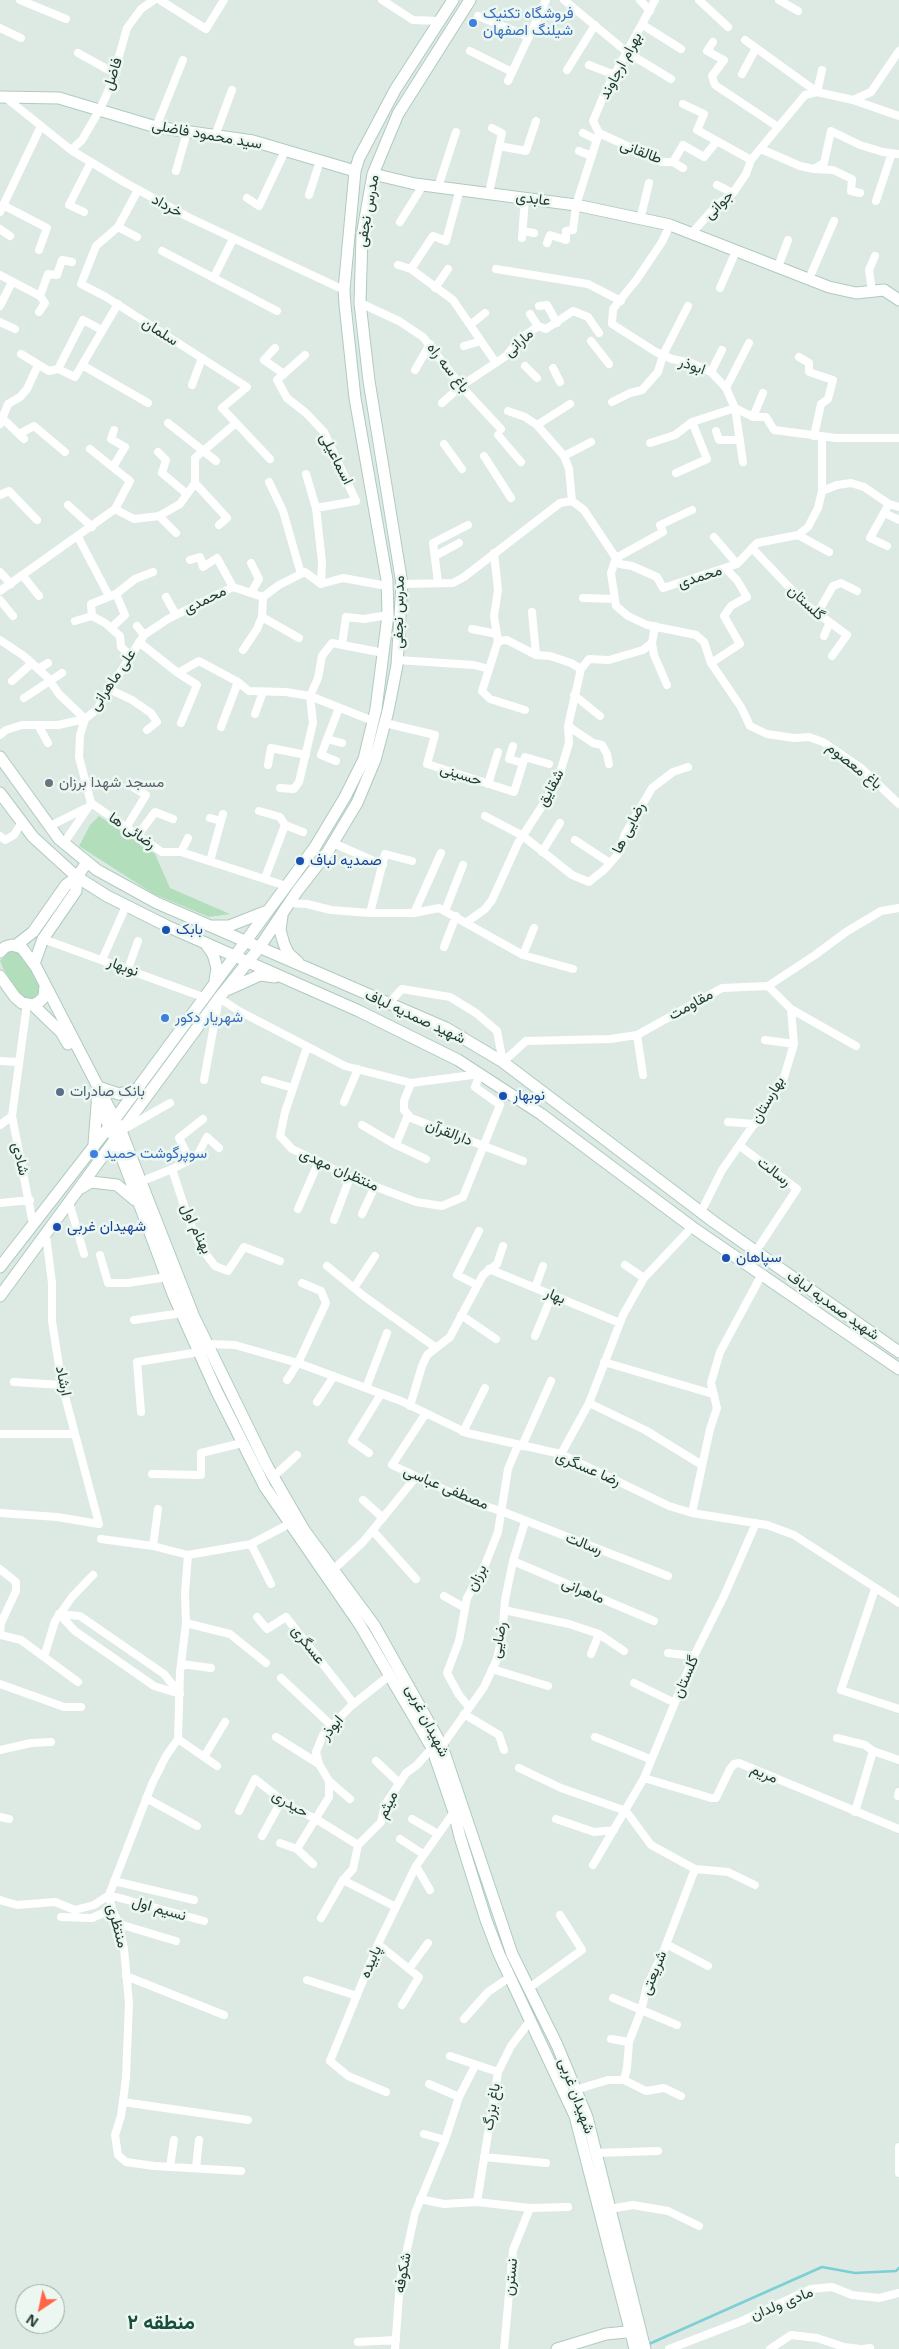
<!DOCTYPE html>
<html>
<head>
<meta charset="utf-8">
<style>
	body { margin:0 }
	#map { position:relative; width:899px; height:2349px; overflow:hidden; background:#dceae3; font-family:"Noto Sans",sans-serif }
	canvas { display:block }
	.north { position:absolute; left:15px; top:2284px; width:50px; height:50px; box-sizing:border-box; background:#edf7f1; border:1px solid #9aaba4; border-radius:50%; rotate:214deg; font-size:14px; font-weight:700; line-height:20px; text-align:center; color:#1d3a30 }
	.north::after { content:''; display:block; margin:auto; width:18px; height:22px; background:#ff6645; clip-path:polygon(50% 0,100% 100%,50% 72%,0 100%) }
</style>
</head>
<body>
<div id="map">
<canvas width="899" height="2349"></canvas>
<div class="north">N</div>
</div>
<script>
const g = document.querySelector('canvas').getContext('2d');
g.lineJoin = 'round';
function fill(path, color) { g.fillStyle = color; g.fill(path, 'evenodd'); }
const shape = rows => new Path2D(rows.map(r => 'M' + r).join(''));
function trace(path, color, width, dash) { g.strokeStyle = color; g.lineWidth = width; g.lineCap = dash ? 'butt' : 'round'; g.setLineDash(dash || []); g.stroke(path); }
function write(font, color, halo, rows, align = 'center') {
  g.font = font + ' "Noto Sans",Vazirmatn,sans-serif'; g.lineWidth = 5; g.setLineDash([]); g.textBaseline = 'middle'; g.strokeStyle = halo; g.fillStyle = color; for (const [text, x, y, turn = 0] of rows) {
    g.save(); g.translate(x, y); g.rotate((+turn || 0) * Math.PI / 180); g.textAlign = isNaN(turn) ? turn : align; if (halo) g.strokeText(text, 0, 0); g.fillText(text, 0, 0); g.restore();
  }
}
const green = shape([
	[99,816,155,854,170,888,230,914,209,917,154,894,79,846,90,825],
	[10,950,20,952,39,982,41,989,36,996,30,1000,24,999,19,995,3,968,0,961]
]);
const stream = shape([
	[649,2344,822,2267,855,2273,896,2271,899,2268]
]);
const street = shape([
	[20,0,66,19],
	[160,0,206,29,224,0],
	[382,0,413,20,439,21],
	[564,0,628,53,671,79],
	[640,0,650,11],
	[699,0,728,27],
	[779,0,798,11],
	[478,16,529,37],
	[643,25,681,49],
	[0,28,21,38],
	[745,40,817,92,822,70],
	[713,42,707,51,724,60,712,76,715,85,778,127],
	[470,51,512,72],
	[78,53,116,74],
	[589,65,615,75],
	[567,70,595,25],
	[742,74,756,48],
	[508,81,546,0],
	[5,97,71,150,124,182,188,217,344,290],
	[853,100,899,116],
	[683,104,704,114,697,130,717,141],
	[156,127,183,60],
	[583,133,597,140],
	[599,133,662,162,673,162,683,145,704,157,717,141,751,160],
	[599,133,593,121,606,90,655,0],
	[215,136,232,90],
	[499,146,526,151,536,121],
	[761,149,800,166,814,169,824,163,831,131,860,145,883,152,899,154],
	[71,150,82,140,100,109,116,74,119,56,127,28,141,9,154,0],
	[579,151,592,156],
	[673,162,683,168],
	[814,169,833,170,852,179,851,191,860,193],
	[176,171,187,132],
	[717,185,733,193],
	[438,187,456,132],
	[138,190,118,227,96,246,81,284,106,297,247,387,222,408,270,459],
	[489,193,502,133,492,128],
	[309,195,320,161],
	[247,198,259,206,285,151],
	[876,201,892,153],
	[3,205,47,228,39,250],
	[0,212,41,126],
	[84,212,69,205,91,162],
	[640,220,649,183],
	[400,222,423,185],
	[670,225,662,242,637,279,613,309,612,324,656,352,672,359,691,363,711,372,726,388,735,408,753,417,766,417,774,430,836,438,899,438],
	[118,227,137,237],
	[0,229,10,236],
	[523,231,534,233],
	[692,233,717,205,733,193,746,174,751,160,805,95,817,92,853,100,871,92,899,51],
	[522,238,525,198],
	[547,243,550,235,566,240,566,231,573,230,576,205,599,133],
	[162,251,277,311],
	[398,265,411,269,453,300,496,363],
	[778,267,788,240],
	[411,269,433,236,446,241,460,189],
	[496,269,588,284,621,301],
	[0,275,40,296,45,303,39,312],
	[214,277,233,239],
	[809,279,834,221],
	[435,288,448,269],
	[720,288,736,251],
	[872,291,869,270,875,256],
	[40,296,48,274,57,275,62,260,72,262],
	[360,303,399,321,423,337,461,386,501,429],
	[0,306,12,282],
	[539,306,547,305,557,323],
	[530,314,538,326],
	[0,322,15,329],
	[470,325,485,313],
	[591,341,609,364],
	[464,346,481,341],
	[275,348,264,360,284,374],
	[21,354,49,371,58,369,75,377,118,304],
	[305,355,277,380,287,398,306,413,324,432,356,501,316,508],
	[799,357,809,363,809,372,833,380,828,399,821,404,814,436],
	[82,365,148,403],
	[525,366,537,378],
	[553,368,560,382],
	[58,369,83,320,102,330],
	[415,370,430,344],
	[711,372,722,350],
	[192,385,202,358],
	[726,388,749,343],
	[612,402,630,393,642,390,658,372,663,355,688,306],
	[442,403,461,386,506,356,518,341,538,326,546,329,573,311,588,317,599,333],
	[508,411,525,417,537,425,564,456,569,469,572,501],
	[753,417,763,393],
	[2,418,24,439],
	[168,423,216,461],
	[0,424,8,404,20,397,27,389,38,365],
	[537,425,570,404],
	[716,431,719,440,740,440],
	[19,434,34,426,65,452],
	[498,435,521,462],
	[822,436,822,491],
	[650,443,675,435,692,422,735,408,743,462],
	[444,444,462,469],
	[158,452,166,460,162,473,187,494],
	[484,456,511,498],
	[564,456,591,442],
	[113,467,125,447,111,439,114,430],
	[676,473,707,459,692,422],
	[306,474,316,508,322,562,321,584],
	[269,482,283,511,301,574],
	[195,483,227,518,219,525],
	[0,495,9,491,37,520],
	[68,505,92,527],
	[115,509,134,519,159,516,180,504,195,483,195,458,236,423],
	[692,510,660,525,663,532,616,558,611,573,616,606,628,616,647,625,696,635,704,642,711,663,741,707,750,726,767,734,794,738,809,737,823,742,861,768,899,804],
	[884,513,899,520],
	[159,516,176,533],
	[798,535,829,552],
	[78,537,109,596],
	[714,537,737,564],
	[887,546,870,538,889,504],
	[752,548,805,604,847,635,832,656],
	[494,553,498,590,494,616,498,641],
	[435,556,459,543],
	[190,560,200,557,203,567,217,558,233,587],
	[251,563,259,579,251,593],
	[0,572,11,584],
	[23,576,39,596],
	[438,582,433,543,468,525],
	[402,584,453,583,464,577,560,503,572,501,584,510,620,564,632,566,657,577,663,588,737,564,757,543,798,535,808,527,818,508,822,491,837,485,851,483,864,487,889,504,899,507],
	[0,591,115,509,130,481,90,449],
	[166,597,176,615],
	[583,598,615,599],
	[0,600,13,616],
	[532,612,536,655],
	[817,614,833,586,841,583,857,591],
	[92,616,91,604,116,594,135,579,153,572],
	[262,617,299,638],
	[75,621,92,616,105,623,120,636,121,647,130,655],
	[137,626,144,635],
	[111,628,125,615,116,594],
	[472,629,497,634],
	[824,636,829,624],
	[0,640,24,656,47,677,59,694,85,719,80,735,79,757,91,803,162,852,181,852,286,886],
	[139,642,178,673,199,661,238,682,249,691,286,692,310,696,373,721],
	[652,643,654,655,667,685],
	[342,645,346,617,364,619,388,615],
	[243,650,257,629,262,617,263,597],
	[397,660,474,665,489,669],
	[711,663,740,644,724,616,731,606,747,597,737,580,726,569],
	[38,669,48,663],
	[178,673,197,685,181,723],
	[12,681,32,663],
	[109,689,132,700,151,713,157,722,147,730],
	[574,695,600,716],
	[24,698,62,673],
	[525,710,490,699,482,691,498,641,507,640,536,655,550,656,571,663,581,669],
	[255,714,263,692],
	[385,723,435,735,427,764,514,792,525,757,549,764],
	[38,725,48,743],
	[568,726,593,743,602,745,607,754,609,764],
	[221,727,238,682],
	[0,735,6,730,22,725,58,725,85,719,97,709,144,635,168,619,233,587,263,597,279,585,305,572,321,584,343,578,387,586],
	[327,739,342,743],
	[513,746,509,759,523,763],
	[336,761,321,755,339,708],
	[268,765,271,748,306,755],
	[488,784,498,752],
	[280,788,294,789,299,782,313,723,310,696,318,678,322,656,332,643,384,653],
	[259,811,280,817,285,825,303,832],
	[485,816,523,836,572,875,589,882,605,869,618,854,625,834,652,788,673,772,688,767],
	[210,818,221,821],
	[50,826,84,809],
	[126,828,146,795,133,787],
	[138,835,155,812,173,819],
	[0,836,5,840,14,835,22,822],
	[575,840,610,863],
	[64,843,91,803],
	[333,843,383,865],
	[181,852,188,838],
	[542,852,560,823],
	[210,861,223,814],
	[265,878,285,825],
	[289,903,307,904,331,910,370,913,414,913,439,908,523,955,573,969],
	[445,911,463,865],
	[370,913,385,854,412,861],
	[414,913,441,853],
	[467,922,485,909,492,900,518,843,557,783,569,743,568,726,581,669,589,659,609,660,643,650,652,643,655,626],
	[43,939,203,997],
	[444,947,456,916],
	[523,955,534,928],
	[102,960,126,906],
	[128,969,138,941],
	[27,1004,12,1116,33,1224],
	[388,1004,402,989,450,997,476,1013,497,1031,503,1062],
	[791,1009,856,1046],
	[637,1035,643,1075],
	[765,1040,794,1044],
	[0,1061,18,1062],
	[503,1062,526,1041,610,1039,637,1035,722,988,768,986,815,955,846,932,881,911,899,908],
	[204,1080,219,998,239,1011,345,1066,411,1083,480,1074,475,1087,500,1105,463,1197,442,1206,416,1202,350,1177,292,1149,280,1136,285,1112,307,1047],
	[265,1080,293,1088],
	[411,1083,404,1101,404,1110,411,1118,523,1161],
	[344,1102,358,1069],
	[728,1122,755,1124],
	[0,1125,12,1116],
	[362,1125,396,1145,426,1159],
	[126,1128,170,1103],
	[396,1145,408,1115],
	[740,1146,797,1189,756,1251],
	[190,1160,179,1138,203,1119],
	[172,1169,189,1221,202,1249,215,1266,228,1271,244,1247,280,1261],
	[140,1182,172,1169,190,1160,198,1154,207,1137,219,1148],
	[69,1202,84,1254],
	[0,1203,30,1200],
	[298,1209,319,1161],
	[701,1212,722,1170,782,1084,794,1044,791,1009,768,986],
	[362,1214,375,1186],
	[334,1220,350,1177],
	[100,1255,108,1283,128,1283,167,1277],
	[625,1265,644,1278],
	[327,1266,365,1297,435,1347],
	[489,1269,620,1323],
	[477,1285,457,1275,479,1231],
	[354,1288,375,1256],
	[535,1288,543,1266],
	[461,1315,496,1339],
	[134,1320,182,1313],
	[535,1336,552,1295],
	[207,1344,235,1345,298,1363,401,1401,467,1433,561,1454,669,1506,692,1513,767,1525,794,1535,899,1603],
	[604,1362,713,1394],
	[287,1380,298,1363,326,1303,321,1291,302,1283],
	[14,1382,62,1385],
	[366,1388,387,1333],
	[317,1402,334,1376],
	[589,1403,645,1430,702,1465],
	[410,1406,422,1366,427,1355,450,1337,483,1275,497,1264,503,1246],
	[141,1412,137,1362,199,1352],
	[426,1413,392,1465,469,1501,501,1511,668,1576],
	[463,1432,485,1388],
	[0,1434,75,1434],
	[522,1446,551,1381],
	[369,1453,352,1441,381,1394],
	[561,1454,589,1403,623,1315,644,1278,692,1227],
	[152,1474,201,1475,201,1453,242,1443],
	[273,1477,297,1455],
	[363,1500,383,1518],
	[0,1513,57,1517,99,1524,62,1385,52,1321,52,1283,46,1235],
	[692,1513,710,1429,717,1408,711,1383,720,1352,761,1276],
	[373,1531,416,1579],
	[101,1539,153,1546,188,1555,251,1544,289,1524],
	[251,1544,271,1584],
	[153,1546,158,1509],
	[188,1555,185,1593,186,1623,180,1672,178,1739,166,1756,152,1784,109,1895,112,1909,119,1924,124,1949,129,2003,126,2078,121,2116,115,2135,118,2155,126,2162,154,2166,241,2171],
	[513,1561,654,1621],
	[0,1569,16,1582,16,1591,1,1623,0,1635],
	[333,1570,363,1542,416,1477],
	[875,1589,841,1690,899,1709],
	[444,1596,465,1608],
	[504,1610,569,1624,599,1634,624,1651],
	[59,1614,80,1616,164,1674,180,1694,154,1686,75,1631,59,1614],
	[257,1617,267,1629,286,1617,354,1704],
	[186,1623,230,1634,266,1663],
	[0,1635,21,1640,78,1682],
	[668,1653,694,1656],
	[591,1654,599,1634],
	[44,1657,55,1621,72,1597,93,1575],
	[181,1664,211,1668],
	[492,1669,548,1686],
	[281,1678,332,1726],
	[634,1683,675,1703],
	[0,1684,64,1707,81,1707],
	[469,1707,459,1695,447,1673,459,1641,467,1598,485,1565,498,1532,508,1469,518,1445],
	[464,1714,499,1735,504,1750],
	[276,1737,319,1764],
	[595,1737,650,1759],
	[837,1738,865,1745,873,1751,899,1760],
	[178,1739,217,1766],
	[442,1746,484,1687,497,1659,502,1637,505,1600,513,1561,525,1522],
	[0,1750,31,1743,51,1742],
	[204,1757,225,1722],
	[376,1761,399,1783],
	[519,1768,561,1788,626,1811,651,1845,695,1869,728,1872,755,1885],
	[644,1778,711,1798,716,1798,730,1769,734,1764,739,1763,899,1829],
	[329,1781,350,1799],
	[898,1796,899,1792],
	[146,1798,197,1826],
	[239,1811,255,1779,289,1806,316,1819,358,1845],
	[855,1812,873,1751],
	[0,1817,9,1819],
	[412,1819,438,1834],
	[556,1819,594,1832,614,1830],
	[262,1836,282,1800],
	[400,1839,423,1854],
	[280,1843,297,1849,313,1864],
	[297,1849,329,1797,329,1781,319,1764,316,1752,323,1735,351,1706,390,1675],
	[593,1865,644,1778,694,1656,724,1596,756,1523],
	[416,1866,430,1890],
	[343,1880,396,1907],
	[114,1881,194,1900],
	[0,1900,17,1905,55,1902,75,1910,94,1905,109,1895,204,1921],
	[61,1917,92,1918,112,1909],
	[321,1918,343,1880,353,1869,358,1845,381,1822,385,1805,406,1773,417,1765,432,1748],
	[119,1924,176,1941],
	[378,1944,419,1977,402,2005],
	[666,1944,708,1966],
	[409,1969,428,1943],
	[126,1976,224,2015],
	[307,1980,357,1996],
	[529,1988,582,1950,560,1915],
	[613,1998,677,2025],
	[464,2019,488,1992,510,1977],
	[611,2039,629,2042],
	[450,2056,498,2072],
	[624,2080,627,2068,629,2042,641,2011,647,1986,662,1955,695,1869],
	[429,2084,459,2097],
	[575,2090,608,2080,624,2080,646,2091,664,2088,681,2096],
	[386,2092,348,2076,330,2061,378,1944,416,1866,454,1812],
	[123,2102,248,2120],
	[424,2134,445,2140],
	[899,2147,899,2173],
	[595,2153,658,2151],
	[484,2157,546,2163],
	[170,2167,174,2140],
	[196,2168,199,2140],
	[420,2199,444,2204,477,2202,530,2208,568,2207],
	[477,2202,498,2072,511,2046,530,2021],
	[609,2209,633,2205,668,2211,699,2226],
	[358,2342,396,2340],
	[395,2349,400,2282,415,2213,445,2140,459,2097,475,2066],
	[504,2349,513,2250,530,2208],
	[669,2349,742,2321,811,2289,832,2287,852,2295,879,2298,899,2293],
	[770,2349,791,2335,817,2338,844,2347,860,2349],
	[863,2349,870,2348]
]);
const secondary = shape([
	[0,97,59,98,156,127,253,141,355,171],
	[373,174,415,184,576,205,670,225,829,287,856,293,884,290,899,300],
	[0,757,59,839,97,870,157,903,446,1028,503,1062,714,1222,899,1352],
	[0,793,33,837,77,877,107,896,169,927,359,1011,458,1060,541,1114,692,1227,899,1369],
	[282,916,280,930,284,944,288,953,298,962],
	[213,926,229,926,267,911],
	[206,944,213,954,217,968,215,980],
	[15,946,33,932,66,885,77,877,87,862],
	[0,952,5,947,12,945,22,948,36,967,121,1131,194,1317,267,1466,304,1530,374,1625,442,1746,512,1954,557,2045,587,2117,645,2349],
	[34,964,43,939,76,891,77,877],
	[0,976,15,997,22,1003,33,1005,39,1002,44,997,45,986],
	[229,989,260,975,275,977],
	[33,1005,61,1032,68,1044],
	[98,1087,119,1094,137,1089],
	[97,1101,115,1139,173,1294,216,1390,265,1487,360,1625,432,1748,454,1812,460,1837,486,1920,499,1954,575,2116,635,2349],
	[94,1144,97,1105],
	[81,1188,91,1182,117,1185,135,1200],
	[0,1267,115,1119,315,847,345,797,364,759,376,709,388,615,387,580,355,398,345,305,344,290,355,171,359,158,395,90,453,0],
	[0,1296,219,998,259,948,298,890,327,853,357,803,375,760,388,711,397,665,402,584,369,381,360,303,362,236,373,174,398,114,470,0],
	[557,2349,606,2334,637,2331]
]);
const markers = [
	[473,23,5,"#3f7fe0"],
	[49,783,5,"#6b7280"],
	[300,861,5,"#1a4fb4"],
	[166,930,5,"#1a4fb4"],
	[165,1018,5,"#3f7fe0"],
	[60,1092,5,"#5c6f8a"],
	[503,1096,5,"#1a4fb4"],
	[94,1154,5,"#3f7fe0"],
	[57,1227,5,"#1a4fb4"],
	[726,1258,5,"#1a4fb4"]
];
const shopNames = [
	["فروشگاه تکنیک",483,14],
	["شیلنگ اصفهان",483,31],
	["شهریار دکور",175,1018],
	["سوپرگوشت حمید",104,1154]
];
const streetNames = [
	["بهرام ارجاوند",621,66,-62],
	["فاضل",113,74,-72],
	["سید محمود فاضلی",207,135,10],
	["طالقانی",641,152,21],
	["عابدی",533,199,7],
	["جوانی",719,205,-44],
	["خرداد",167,206,28],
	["مدرس نجفی",368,211,-80],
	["سلمان",160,332,32],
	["مارانی",519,343,-42],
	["ابوذر",692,366,20],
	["باغ سه راه",448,368,52],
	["اسماعیلی",336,459,63],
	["محمدی",700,577,-18],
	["محمدی",205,600,-26],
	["گلستان",806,603,43],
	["مدرس نجفی",399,612,-89],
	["علی ماهرانی",113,680,-56],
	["باغ معصوم",854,766,38],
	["حسینی",461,775,18],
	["شقایق",551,788,-62],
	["رضایی ها",629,828,-63],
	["رضائی ها",132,831,34],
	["نوبهار",123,967,20],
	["مقاومت",691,1005,-29],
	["شهید صمدیه لباف",415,1017,25],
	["بهارستان",768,1100,-59],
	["دارالقرآن",449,1133,21],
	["شادی",20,1159,77],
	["منتظران مهدی",339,1170,24],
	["رسالت",774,1172,38],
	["بهنام اول",196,1229,65],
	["بهار",555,1296,22],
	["شهید صمدیه لباف",833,1306,35],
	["ارشاد",63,1381,78],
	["رضا عسگری",588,1469,23],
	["مصطفی عباسی",446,1488,23],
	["رسالت",584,1544,21],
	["برزان",477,1578,-63],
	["ماهرانی",583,1591,23],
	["رضایی",499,1640,-80],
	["عسگری",308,1645,52],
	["گلستان",686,1677,-67],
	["شهیدان غربی",427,1721,63],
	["ابوذر",332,1728,-50],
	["مریم",764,1774,23],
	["حیدری",290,1804,31],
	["میثم",388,1805,-64],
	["نسیم اول",159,1909,16],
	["منتظری",117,1926,75],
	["پابیده",371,1962,-67],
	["شریعتی",654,1973,-68],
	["شهیدان غربی",576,2096,70],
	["باغ بزرگ",492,2107,-81],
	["شکوفه",403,2273,-80],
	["نسترن",511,2277,-84],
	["مادی ولدان",782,2304,-22]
];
const worshipNames = [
	["مسجد شهدا برزان",59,783]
];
const transitNames = [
	["صمدیه لباف",310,861],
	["بابک",176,930],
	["نوبهار",513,1096],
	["شهیدان غربی",67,1227],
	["سپاهان",736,1258]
];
const serviceNames = [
	["بانک صادرات",70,1092]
];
const districtNames = [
	["منطقه ۲",161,2323]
];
fill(green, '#b2debb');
trace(stream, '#7eced6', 2.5);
trace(secondary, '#afcbbe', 13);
trace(street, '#fff', 8);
trace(secondary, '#fff', 11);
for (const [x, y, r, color] of markers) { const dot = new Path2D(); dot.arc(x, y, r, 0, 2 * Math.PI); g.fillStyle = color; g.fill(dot); trace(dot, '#edf7f1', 2); }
write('15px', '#366cbe', '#edf7f1', shopNames, 'left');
write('15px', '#1d3a30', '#edf7f1', streetNames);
write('15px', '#5b616d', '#edf7f1', worshipNames, 'left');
write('15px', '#164399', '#edf7f1', transitNames, 'left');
write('15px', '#4e5e75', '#edf7f1', serviceNames, 'left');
write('bold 20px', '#184e3d', '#edf7f1', districtNames);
</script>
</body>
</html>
